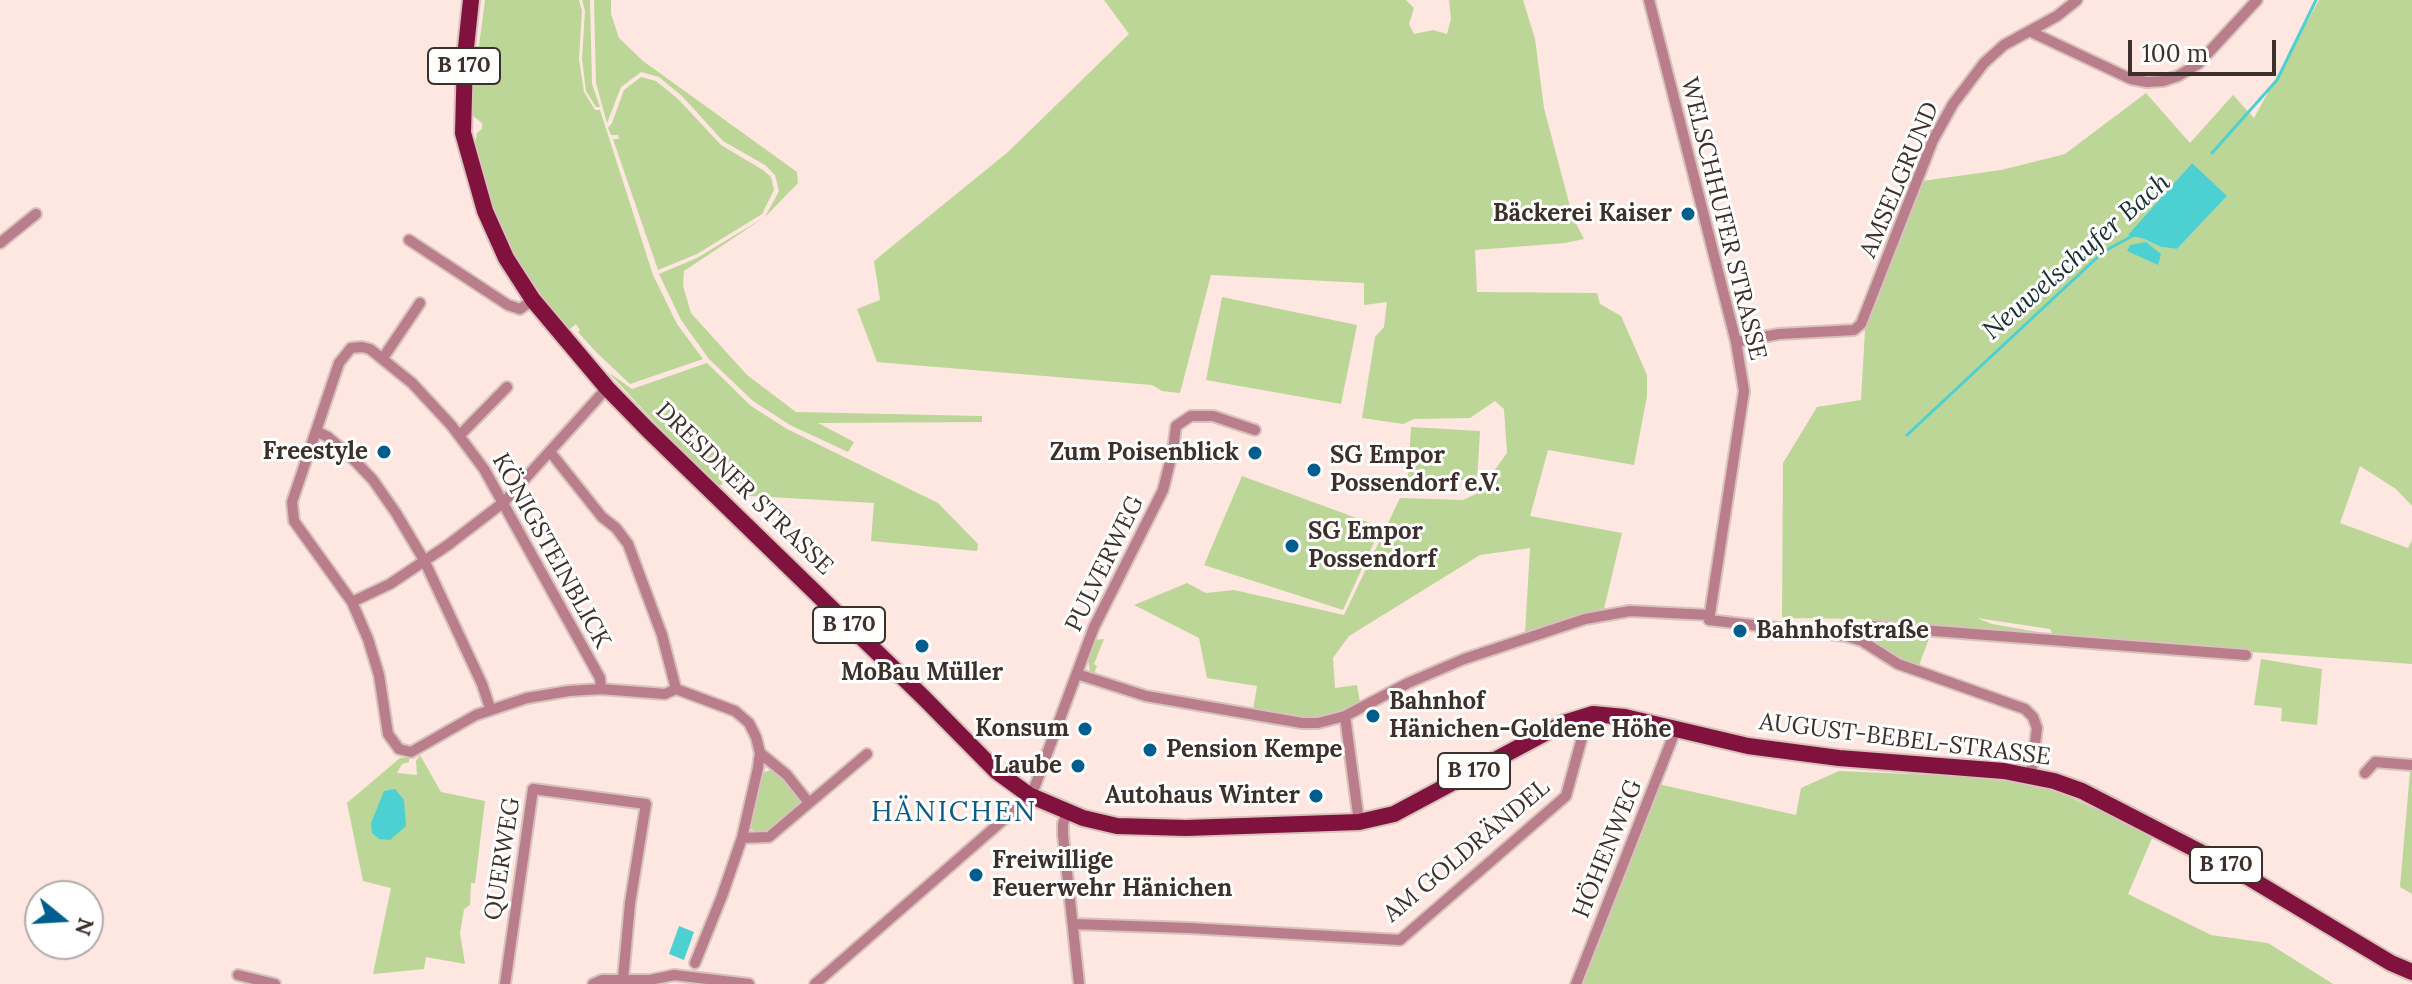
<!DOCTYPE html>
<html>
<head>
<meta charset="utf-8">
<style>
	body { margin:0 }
	#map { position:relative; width:2412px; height:984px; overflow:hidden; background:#fde7e0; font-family:Lora,serif }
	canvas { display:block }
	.north { position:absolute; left:24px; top:880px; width:80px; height:80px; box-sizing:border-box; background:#fff; border:2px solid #b1acaa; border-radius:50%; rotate:108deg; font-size:22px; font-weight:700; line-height:32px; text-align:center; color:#3d302b }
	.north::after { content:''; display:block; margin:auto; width:28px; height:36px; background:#005e8e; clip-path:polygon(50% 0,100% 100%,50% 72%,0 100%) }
	.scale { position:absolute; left:2128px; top:40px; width:148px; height:36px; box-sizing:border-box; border:4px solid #3d302b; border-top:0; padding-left:10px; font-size:24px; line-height:28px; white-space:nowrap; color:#3d302b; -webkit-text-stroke:6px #fff; paint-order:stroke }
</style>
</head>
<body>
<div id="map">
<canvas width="2412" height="984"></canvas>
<div class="north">N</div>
<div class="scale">100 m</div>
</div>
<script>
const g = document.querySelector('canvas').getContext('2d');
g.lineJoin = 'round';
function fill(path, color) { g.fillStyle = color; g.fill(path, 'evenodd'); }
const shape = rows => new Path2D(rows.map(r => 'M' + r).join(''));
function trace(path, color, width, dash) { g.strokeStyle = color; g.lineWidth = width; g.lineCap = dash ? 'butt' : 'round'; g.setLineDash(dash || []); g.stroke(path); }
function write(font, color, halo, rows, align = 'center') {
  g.font = font + ' Lora,serif'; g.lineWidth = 6; g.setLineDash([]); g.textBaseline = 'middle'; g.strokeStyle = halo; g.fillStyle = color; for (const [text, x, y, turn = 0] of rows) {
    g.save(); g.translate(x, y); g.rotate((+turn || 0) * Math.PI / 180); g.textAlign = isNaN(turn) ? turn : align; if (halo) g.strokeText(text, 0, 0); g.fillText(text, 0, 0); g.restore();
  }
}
const green = shape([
	[485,0,579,0,582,11,579,59,584,92,595,110,600,110,653,275,677,324,703,359,630,384,596,352,578,332,580,330,576,324,570,329,546,306,509,249,488,200,475,144,477,133,482,129,482,123,472,115,475,46,479,46],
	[582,0,590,0,592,84,600,107,596,107,586,91,582,59,585,11],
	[594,0,611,0,611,14,619,38,643,61,797,172,798,183,765,217,684,271,683,286,691,313,747,375,796,412,982,416,982,422,818,423,854,442,848,452,790,425,753,401,709,359,681,320,659,274,697,258,765,217,779,191,775,175,765,165,723,141,682,96,659,77,641,72,621,87,607,123,596,83],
	[1104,0,1406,0,1414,8,1409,24,1414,34,1433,30,1447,34,1451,19,1449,0,1523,0,1535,39,1544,108,1573,218,1584,239,1565,243,1475,250,1477,292,1597,293,1600,304,1621,316,1647,375,1647,396,1634,465,1548,450,1530,516,1622,533,1604,609,1525,633,1530,548,1480,555,1349,636,1333,658,1335,688,1357,685,1360,703,1337,713,1305,718,1253,710,1257,686,1207,678,1199,638,1134,605,1187,583,1206,593,1234,590,1344,615,1400,498,1463,500,1478,493,1507,453,1504,409,1495,401,1470,418,1414,419,1403,424,1362,418,1375,337,1384,327,1387,302,1364,305,1364,283,1211,275,1180,393,1162,391,1152,385,877,362,857,309,880,300,874,261,1008,152,1129,34],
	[2319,0,2412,0,2412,506,2396,489,2360,466,2340,523,2408,548,2412,540,2412,664,2054,637,2050,629,1977,618,1992,624,2038,632,2046,637,2045,643,1930,636,1918,668,1865,636,1864,619,1782,618,1783,463,1817,407,1861,400,1865,330,1922,181,2001,170,2065,154,2146,93,2190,143,2233,95,2254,118],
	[2192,163,2226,197,2177,249,2161,247,2144,239,2129,235],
	[641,77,656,81,678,99,721,145,763,170,771,177,774,190,762,214,697,254,658,270,613,139,619,139,618,135,611,135,608,128,612,123,624,90],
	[1222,297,1357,325,1341,404,1206,380],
	[707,363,751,406,787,429,938,503,978,544,977,551,871,541,874,503,735,495,730,475,724,476,722,485,714,486,608,372,632,389],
	[1411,427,1480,431,1477,481,1408,477],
	[1242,476,1381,527,1343,610,1204,565],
	[1104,639,1094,664,1097,666,1094,674,1090,672,1088,660,1095,640],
	[2261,659,2322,669,2317,725,2281,721,2282,708,2254,705],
	[420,755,441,792,485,801,475,883,471,883,470,905,464,909,460,933,465,964,426,957,424,969,373,974,391,888,363,881,347,803,400,758,409,758,409,762,402,764,397,773,417,775,416,761],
	[772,769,780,773,799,796,800,804,771,831,761,836,750,828,763,773],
	[1839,771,1957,776,2031,784,2065,795,2153,836,2128,894,2211,935,2268,943,2333,984,1579,984,1658,784,1796,815,1801,788],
	[2410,772,2412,772,2412,894,2400,887]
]);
const water = shape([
	[2192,163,2227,196,2177,249,2161,247,2144,239,2128,235],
	[2146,242,2161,254,2158,265,2127,251,2130,245],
	[395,789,404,800,406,826,390,840,379,839,372,833,371,823,384,791],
	[679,926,694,932,684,960,669,954]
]);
const stream = shape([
	[2212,153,2277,80,2316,0],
	[1907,435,2103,252,2134,235]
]);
const street = shape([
	[1649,0,1736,342,1744,391,1709,620,1846,636,1862,641,1898,664,2025,709,2033,717,2037,728,2031,775],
	[2029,31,2131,79,2147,82,2163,81,2178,76,2198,64,2257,0],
	[409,240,508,305,520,309,533,300],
	[0,243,36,214],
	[1736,342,1779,334,1854,330,1861,324,1933,140,1953,104,1984,63,2004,45,2057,16,2077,0],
	[383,358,420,303],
	[316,431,328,437,354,460,373,480,396,513,424,560,482,684,490,708],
	[460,435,507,387],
	[551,453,602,517,616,528,628,544,662,635,676,689],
	[352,602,390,584,448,545,504,502,607,388],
	[1870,626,2246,655],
	[1077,674,1146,696,1302,723,1318,723,1345,716,1408,683,1464,659,1585,619,1630,611,1709,615],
	[601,689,600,678,484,469,451,425,412,383,370,349,362,347,351,348,339,363,292,502,294,521,352,602,368,639,379,675,388,734,399,749,411,752,476,715,527,698,569,691,601,689,665,694,676,689,735,711,749,723,756,737,760,753,758,768,742,838],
	[1345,716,1359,822],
	[760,753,787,775,809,803],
	[2365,773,2375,762,2412,765],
	[1067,812,1063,824,1063,835,1079,984],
	[1073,924,1189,928,1400,940,1566,796,1588,716],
	[695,963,722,896,742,838,769,837,867,754],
	[238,975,275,984],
	[505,984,533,789,646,804,630,903,623,979],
	[593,984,602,980,650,980,674,975,749,984],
	[815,984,1025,801,1035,786,1094,627,1163,490,1173,450,1176,426,1191,416,1213,416,1255,430],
	[1576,984,1676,729]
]);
const primary = shape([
	[471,0,465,57,463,133,485,211,506,258,533,300,607,388,647,429,924,698,996,771,1029,795,1083,818,1117,826,1186,828,1359,822,1394,814,1564,723,1593,714,1625,717,1748,746,1839,758,2004,771,2054,781,2082,791,2241,873,2391,963,2412,972]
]);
const markers = [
	[1688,214,8,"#005e8e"],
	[384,452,8,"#005e8e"],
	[1255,453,8,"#005e8e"],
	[1314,470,8,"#005e8e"],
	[1292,546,8,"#005e8e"],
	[1740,631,8,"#005e8e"],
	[922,646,8,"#005e8e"],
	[1373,716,8,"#005e8e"],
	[1085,729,8,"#005e8e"],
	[1150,750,8,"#005e8e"],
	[1078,766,8,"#005e8e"],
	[1316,796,8,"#005e8e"],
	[976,875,8,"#005e8e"]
];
const shields = [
	[464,66,72],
	[849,625,72],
	[1474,771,72],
	[2226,865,72]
];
const shieldNames = [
	["B 170",464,66],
	["B 170",849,625],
	["B 170",1474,771],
	["B 170",2226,865]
];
const streetNames = [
	["AMSELGRUND",1900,180,-67],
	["WELSCHHUFER STRASSE",1723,219,76],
	["DRESDNER STRASSE",744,489,44],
	["KÖNIGSTEINBLICK",551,551,61],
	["PULVERWEG",1105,564,-64],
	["AUGUST-BEBEL-STRASSE",1905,740,7],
	["HÖHENWEG",1608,849,-68],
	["AM GOLDRÄNDEL",1467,851,-40],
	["QUERWEG",503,859,-81]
];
const poiNames = [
	["Bäckerei Kaiser",1672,214],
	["Freestyle",368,452],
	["Zum Poisenblick",1239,453],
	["SG Empor",1330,456,"left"],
	["Possendorf e.V.",1330,484,"left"],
	["SG Empor",1308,532,"left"],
	["Possendorf",1308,560,"left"],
	["Bahnhofstraße",1756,631,"left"],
	["MoBau Müller",922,673,"center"],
	["Bahnhof",1389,702,"left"],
	["Hänichen-Goldene Höhe",1389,730,"left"],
	["Konsum",1069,729],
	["Pension Kempe",1166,750,"left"],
	["Laube",1062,766],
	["Autohaus Winter",1300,796],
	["Freiwillige",992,861,"left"],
	["Feuerwehr Hänichen",992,889,"left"]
];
const waterNames = [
	["Neuwelschufer Bach",2077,257,-41]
];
const quarterNames = [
	["HÄNICHEN",954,813]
];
fill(green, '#bbd697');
fill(water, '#4dd0d2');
trace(stream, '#4dd0d2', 3);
trace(street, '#d7c2bc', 14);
trace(primary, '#d7c2bc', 20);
trace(street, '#ba7d8b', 10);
trace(primary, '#81113d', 16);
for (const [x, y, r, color] of markers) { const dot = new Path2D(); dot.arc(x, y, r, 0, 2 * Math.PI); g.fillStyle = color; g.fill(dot); trace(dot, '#fff', 3); }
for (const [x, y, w] of shields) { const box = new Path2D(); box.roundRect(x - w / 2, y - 18, w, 36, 6); g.fillStyle = '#fff'; g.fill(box); trace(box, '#3d302b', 2); }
write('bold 22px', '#3d302b', null, shieldNames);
write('24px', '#3d302b', '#fff', streetNames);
write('bold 24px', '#3d302b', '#fff', poiNames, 'right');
write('italic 26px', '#182f2f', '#fff', waterNames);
g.letterSpacing = '2px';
write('28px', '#0d5b87', '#fff', quarterNames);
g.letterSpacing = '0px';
</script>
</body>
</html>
